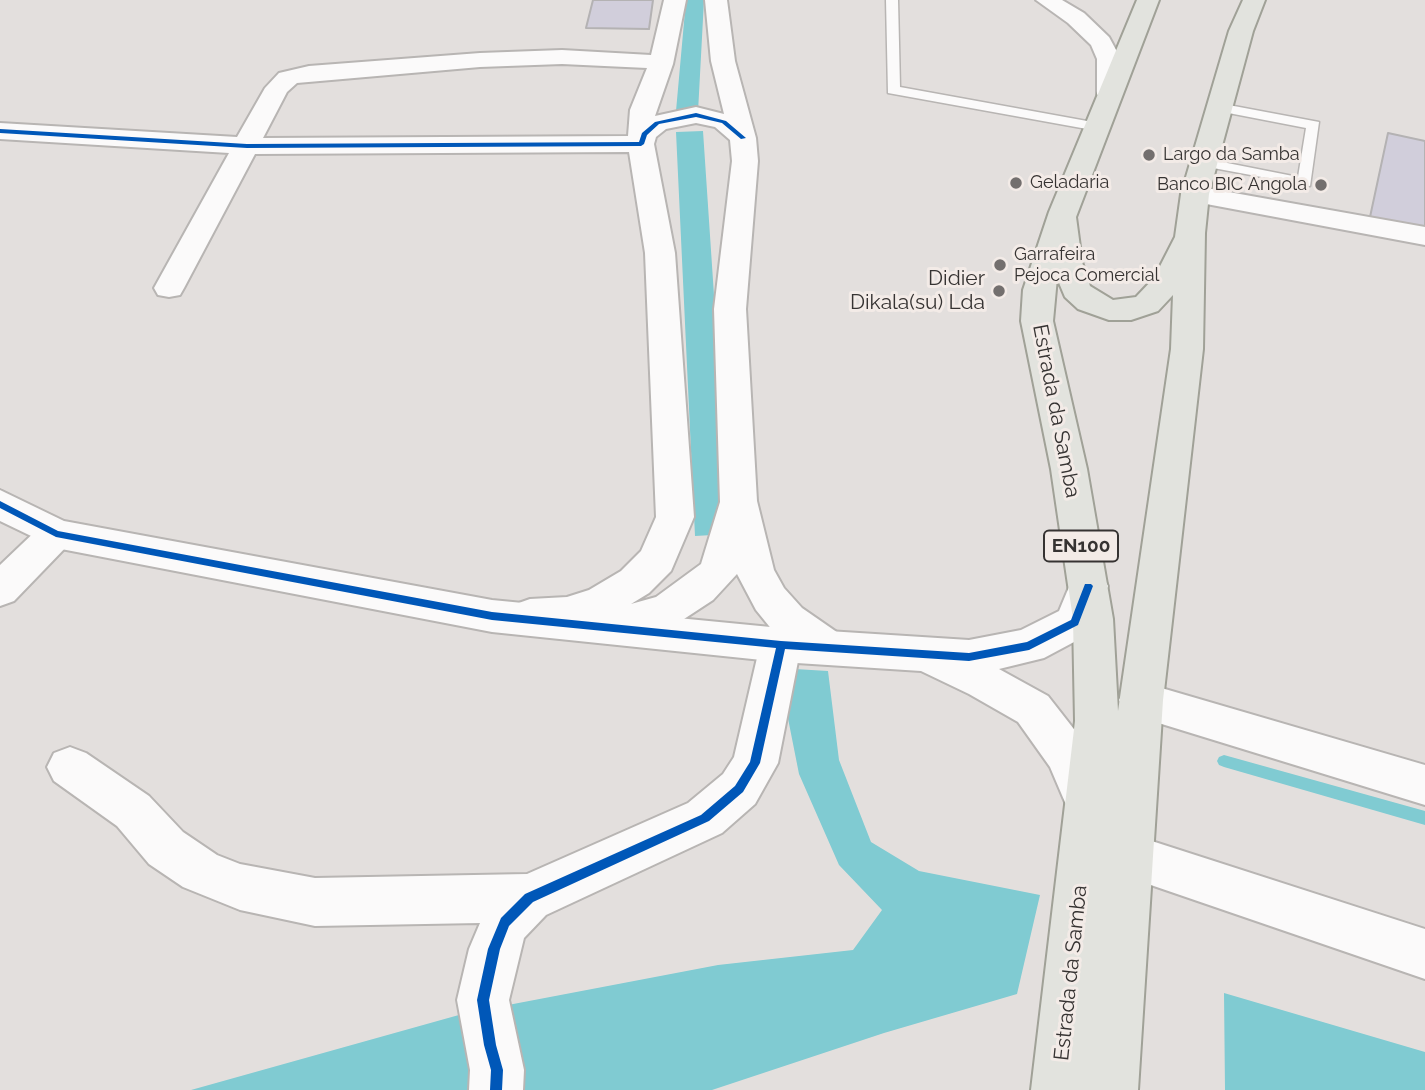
<!DOCTYPE html>
<html>
<head>
<meta charset="utf-8">
<style>
	body { margin:0 }
	canvas { display:block; background:#e3dfdd }
</style>
</head>
<body>
<canvas width="1425" height="1090"></canvas>
<script>
const g = document.querySelector('canvas').getContext('2d');
g.lineJoin = 'round';
function fill(path, color) { g.fillStyle = color; g.fill(path, 'evenodd'); }
const shape = rows => new Path2D(rows.map(r => 'M' + r).join(''));
function trace(path, color, width, dash) { g.strokeStyle = color; g.lineWidth = width; g.lineCap = dash ? 'butt' : 'round'; g.setLineDash(dash || []); g.stroke(path); }
function write(font, color, halo, rows, align = 'center') {
  g.font = font + ' Raleway,sans-serif'; g.lineWidth = 6; g.setLineDash([]); g.textBaseline = 'middle'; g.strokeStyle = halo; g.fillStyle = color; for (const [text, x, y, turn = 0] of rows) {
    g.save(); g.translate(x, y); g.rotate((+turn || 0) * Math.PI / 180); g.textAlign = isNaN(turn) ? turn : align; if (halo) g.strokeText(text, 0, 0); g.fillText(text, 0, 0); g.restore();
  }
}
const water = shape([
	[686,0,704,0,698,112,676,111],
	[703,131,730,534,695,536,676,132],
	[778,668,828,671,839,760,871,842,919,871,1040,895,1017,994,884,1033,712,1090,191,1090,466,1013,718,965,853,950,882,910,839,865,799,774],
	[1224,993,1425,1052,1425,1090,1225,1090]
]);
const stream = shape([
	[1224,755,1425,811,1425,825,1224,767,1219,765,1217,761,1219,757,1224,755]
]);
const building = shape([
	[593,0,653,0,649,29,586,28,593,0],
	[1388,133,1425,141,1425,230,1370,217,1388,133]
]);
const lane = shape([
	[886,0,898,0,900,87,1098,123,1105,127,1098,131,888,93,886,0],
	[1218,103,1319,122,1310,186,1197,165,1197,159,1202,158,1298,177,1306,128,1213,110,1211,107,1218,103]
]);
const street = shape([
	[664,0,686,0,673,64,655,116,696,107,724,114,711,61,705,0,727,0,735,61,756,138,758,161,746,309,757,501,774,570,784,588,802,608,841,635,847,647,841,659,826,664,800,651,778,763,755,804,722,833,546,915,524,938,509,1000,524,1070,523,1090,469,1090,470,1070,457,1000,469,949,480,923,315,926,240,910,183,887,149,864,117,826,54,781,47,767,54,753,70,747,86,753,149,796,183,832,217,855,240,864,315,878,527,874,688,803,723,774,734,757,760,645,766,633,773,631,756,610,737,574,713,600,684,619,635,636,598,640,584,636,578,625,530,631,516,626,510,615,516,604,530,599,567,597,589,590,621,571,641,551,656,517,645,253,629,152,255,154,184,288,180,295,169,297,158,295,154,288,229,153,0,139,0,123,237,137,265,88,279,73,309,66,480,53,562,50,651,55,664,0],
	[562,64,647,68,630,110,628,136,263,138,287,92,297,83,480,67,562,64],
	[696,123,715,127,730,140,732,161,714,309,720,502,701,564,656,597,631,604,649,593,671,571,694,517,675,253,654,144,656,137,666,129,696,123],
	[1195,186,1425,227,1425,245,1185,200,1181,194,1185,188,1195,186],
	[56,520,69,524,75,534,69,544,14,601,0,606,0,565,43,524,56,520],
	[1141,682,1425,765,1425,805,1126,713,1119,700,1126,687,1141,682],
	[1130,834,1425,929,1425,979,1113,872,1106,856,1113,840,1130,834]
]);
const secondary = shape([
	[1036,0,1062,0,1084,13,1109,37,1121,59,1121,94,1118,99,1100,99,1097,94,1097,59,1091,45,1068,23,1036,0],
	[0,490,64,521,492,600,781,628,969,640,1021,630,1059,611,1074,575,1088,571,1102,575,1108,586,1089,634,1044,658,999,669,1048,696,1084,742,1112,806,1105,821,1089,827,1073,821,1050,767,1018,722,969,694,921,671,781,662,492,632,56,548,0,521,0,490]
]);
const primary = shape([
	[1137,0,1159,0,1076,217,1082,262,1090,286,1113,300,1136,297,1154,278,1175,237,1181,194,1229,31,1243,0,1265,0,1253,31,1209,194,1205,233,1203,349,1163,700,1138,1090,1031,1090,1075,721,1073,619,1051,469,1021,321,1023,290,1049,212,1137,0],
	[1057,278,1065,297,1078,309,1109,320,1131,320,1158,311,1173,295,1171,349,1118,711,1113,619,1087,469,1053,321,1057,278]
]);
const cycleway = shape([
	[696,113,726,121,746,138,741,139,722,123,696,117,659,124,647,135,644,144,641,146,247,148,0,133,0,129,247,144,639,142,642,133,655,122,696,113],
	[0,501,58,531,492,612,781,641,969,653,1027,642,1071,620,1085,584,1091,584,1093,586,1078,625,1029,650,969,661,785,649,760,763,743,792,709,821,533,902,509,926,500,949,489,1000,496,1045,503,1070,502,1090,490,1090,491,1070,484,1045,477,1000,488,949,501,918,525,894,701,815,735,786,750,762,776,648,492,620,56,537,0,508,0,501]
]);
const markers = [
	[1149,155,7,"#736f6e"],
	[1016,183,7,"#736f6e"],
	[1321,185,7,"#736f6e"],
	[1000,265,7,"#736f6e"],
	[999,291,7,"#736f6e"]
];
const farPoinames = [
	["Largo da Samba",1163,155],
	["Geladaria",1030,183],
	["Banco BIC Angola",1307,185,"right"],
	["Garrafeira",1014,255],
	["Pejoca Comercial",1014,276]
];
const shields = [
	[1081,546,74]
];
const shieldNames = [
	["EN100",1081,546]
];
const poiNames = [
	["Didier",985,279],
	["Dikala(su) Lda",985,303]
];
const streetNames = [
	["Estrada da Samba",1056,411,79],
	["Estrada da Samba",1071,973,-84]
];
fill(water, '#80cbd2');
fill(stream, '#80cbd2');
fill(building, '#d1cedb');
trace(building, '#b4b2b3', 2);
trace(lane, '#b8b5b3', 3);
trace(street, '#b8b5b3', 4);
trace(secondary, '#b8b5b3', 4);
trace(primary, '#a0a197', 4);
fill(lane, '#fbfafa');
fill(street, '#fbfafa');
fill(secondary, '#fbfafa');
fill(primary, '#e2e3de');
fill(cycleway, '#0057b8');
for (const [x, y, r, color] of markers) { const dot = new Path2D(); dot.arc(x, y, r, 0, 2 * Math.PI); g.fillStyle = color; g.fill(dot); trace(dot, '#f3ebe7', 2.5); }
write('18px', '#363332', '#f3ebe7', farPoinames, 'left');
for (const [x, y, w] of shields) { const box = new Path2D(); box.roundRect(x - w / 2, y - 15.5, w, 31, 5); g.fillStyle = '#f3ebe7'; g.fill(box); trace(box, '#363332', 2); }
write('bold 19px', '#363332', null, shieldNames);
write('21px', '#363332', '#f3ebe7', poiNames, 'right');
write('21px', '#363332', '#f3ebe7', streetNames);
</script>
</body>
</html>
